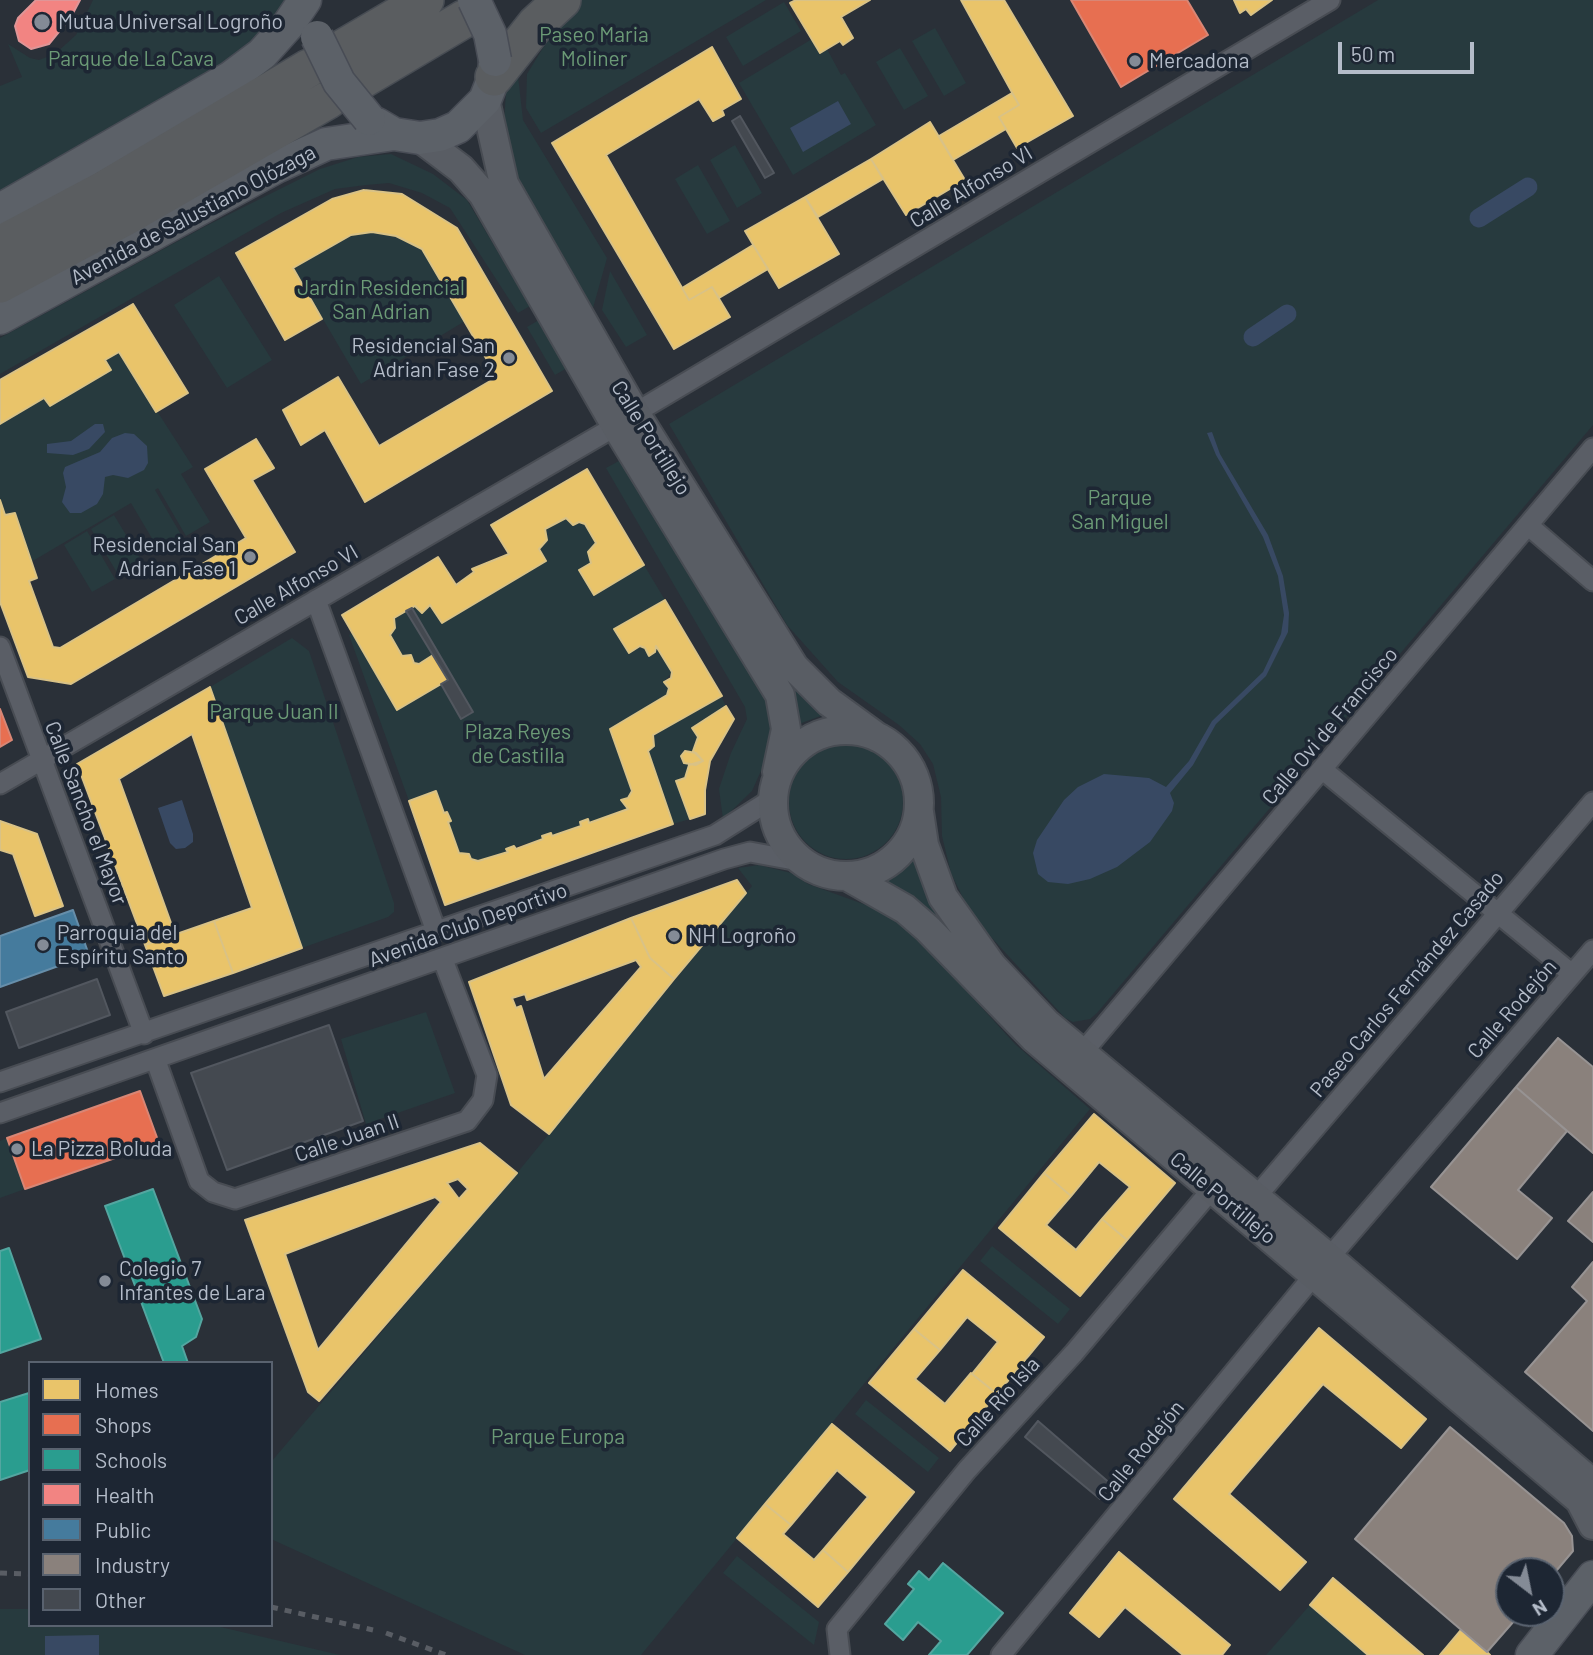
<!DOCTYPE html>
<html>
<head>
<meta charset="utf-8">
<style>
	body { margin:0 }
	#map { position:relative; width:1593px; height:1655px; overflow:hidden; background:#2a3038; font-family:Barlow,sans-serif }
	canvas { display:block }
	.legend { position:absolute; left:28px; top:1361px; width:245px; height:266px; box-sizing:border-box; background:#1d2633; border:2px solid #59626f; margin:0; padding:9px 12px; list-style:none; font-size:21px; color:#b4bcc9 }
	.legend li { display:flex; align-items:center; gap:14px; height:35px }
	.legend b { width:35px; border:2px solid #59626f }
	.north { position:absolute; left:1495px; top:1557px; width:70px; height:70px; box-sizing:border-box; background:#1d2633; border:2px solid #59626f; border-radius:50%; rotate:148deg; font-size:19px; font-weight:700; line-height:28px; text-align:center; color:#b4bcc9 }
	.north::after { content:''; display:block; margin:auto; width:24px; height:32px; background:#848b96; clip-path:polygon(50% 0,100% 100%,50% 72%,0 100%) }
	.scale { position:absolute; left:1338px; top:42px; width:136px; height:32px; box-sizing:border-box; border:4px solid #b4bcc9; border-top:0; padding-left:9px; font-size:21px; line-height:24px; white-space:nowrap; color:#b4bcc9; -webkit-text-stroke:5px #1d2633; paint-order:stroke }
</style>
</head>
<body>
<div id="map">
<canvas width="1593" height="1655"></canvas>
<ul class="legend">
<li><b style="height:19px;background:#e9c46a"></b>Homes</li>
<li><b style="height:19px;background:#e76f51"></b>Shops</li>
<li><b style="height:19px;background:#2a9d8f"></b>Schools</li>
<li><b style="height:19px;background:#f28482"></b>Health</li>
<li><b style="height:19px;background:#457b9d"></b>Public</li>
<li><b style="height:19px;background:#8a817c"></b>Industry</li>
<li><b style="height:19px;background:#444950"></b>Other</li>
</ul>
<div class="north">N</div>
<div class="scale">50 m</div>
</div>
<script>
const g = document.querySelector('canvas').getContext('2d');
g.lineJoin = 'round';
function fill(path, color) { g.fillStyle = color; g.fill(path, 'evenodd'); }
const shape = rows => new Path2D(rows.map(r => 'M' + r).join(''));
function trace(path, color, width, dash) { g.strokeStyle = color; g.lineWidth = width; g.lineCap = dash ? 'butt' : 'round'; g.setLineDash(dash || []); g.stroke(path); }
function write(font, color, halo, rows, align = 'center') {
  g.font = font + ' Barlow,sans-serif'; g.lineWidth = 7; g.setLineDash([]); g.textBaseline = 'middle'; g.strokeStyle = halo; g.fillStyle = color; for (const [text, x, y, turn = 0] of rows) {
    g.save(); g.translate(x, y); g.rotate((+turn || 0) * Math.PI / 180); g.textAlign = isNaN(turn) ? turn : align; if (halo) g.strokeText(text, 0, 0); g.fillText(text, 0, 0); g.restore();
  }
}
const green = shape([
	[93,0,288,0,256,45,0,200,0,86,22,77,8,44,30,58,39,60,55,54,76,35],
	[576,0,766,0,541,133,526,108,527,74,546,43,534,36],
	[1378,0,1593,0,1593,425,1097,1013,1090,1019,1073,1022,1065,1018,981,926,965,902,951,873,942,836,941,797,933,764,920,744,899,725,838,682,787,625,669,424],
	[784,2,801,31,743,66,726,37],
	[935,28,966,83,944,96,912,41],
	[812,39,820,53,827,49,841,75,845,73,876,125,793,175,739,83],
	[900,48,928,96,904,110,876,62],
	[517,67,523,120,607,258,593,308,523,190,509,153,504,121,506,93],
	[735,145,762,193,737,208,710,160],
	[391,154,433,174,467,200,530,306,518,313,450,208,422,193,389,183,366,185,335,189,281,213,0,374,0,338,204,227,320,169,358,157],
	[698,165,730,221,707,234,675,179],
	[372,232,396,236,422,249,465,321,361,384,293,268,351,235],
	[610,271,647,335,626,347,602,310],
	[219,276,272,360,227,388,174,305],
	[539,320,567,368,555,375,527,327],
	[119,352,193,467,181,474,210,522,186,536,158,488,155,490,183,538,160,552,131,503,31,562,15,513,5,515,0,500,0,424,44,398,50,405,111,370,105,360],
	[628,456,765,690,771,728,764,764,752,791,723,819,719,789,731,753,747,719,745,707,606,468],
	[114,515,143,563,119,576,91,529],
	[566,518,585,524,596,543,588,552,591,563,579,570,594,595,644,565,665,600,614,629,629,653,640,646,645,648,649,656,656,646,672,672,664,682,669,688,667,695,610,729,632,791,628,798,621,801,628,809,589,823,588,819,580,822,581,826,552,836,550,833,542,836,543,839,507,849,508,852,478,861,471,859,459,853,436,791,409,801,349,635,352,633,397,709,419,664,414,663,411,656,402,656,390,635,395,628,394,618,415,606,422,613,430,605,442,623,546,561,539,549,545,529],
	[87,531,115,579,92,592,64,545],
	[292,638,309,651,394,903,394,912,388,917,302,948,210,687],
	[770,650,829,713,796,725],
	[721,696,726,706,692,727,698,737,693,751,685,751,681,756,682,761,689,765,685,778,690,819,673,824,648,751,654,746,653,735],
	'789 802a57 57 0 1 1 114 0a57 57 0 1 1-114 0Z',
	[914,857,945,926,882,881],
	[759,865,791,873,808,884,899,917,1015,1044,1090,1109,641,1655,525,1655,271,1539,271,1462,517,1173,752,886,738,868],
	[426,1012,455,1093,366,1124,341,1039],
	[7,1138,25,1189,0,1198,0,1141],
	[992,1246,1070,1309,1058,1324,980,1261],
	[866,1400,939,1458,928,1472,855,1414],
	[737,1556,819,1622,814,1645,723,1573],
	[1310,1605,1368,1655,1266,1655],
	[0,1609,30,1609,30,1625,212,1625,340,1655,0,1655]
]);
const water = shape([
	[838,101,851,124,803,152,790,128],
	[95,424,103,424,105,432,89,449,73,455,47,453,47,444,71,441],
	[1212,432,1220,454,1268,535,1283,576,1289,613,1288,632,1266,676,1216,724,1193,765,1170,793,1174,803,1172,811,1150,842,1117,867,1090,879,1068,884,1048,882,1038,874,1033,853,1037,840,1064,800,1078,787,1104,774,1149,778,1166,787,1189,761,1212,721,1263,672,1281,634,1284,615,1278,576,1263,537,1216,455,1207,433],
	[125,433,134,434,147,446,148,463,144,470,128,478,113,475,105,477,103,494,97,504,81,513,70,513,62,502,66,487,63,473,65,467,100,452,112,438],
	[182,800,193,834,193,842,185,848,176,849,170,843,158,808],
	[99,1635,99,1655,45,1655,45,1636]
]);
const homes = shape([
	[796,0,870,0,841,17,853,38,843,45,840,41,820,53,790,3,796,0],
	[961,0,1004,0,1073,116,1017,148,999,117,1019,105,961,0],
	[1234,0,1272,0,1251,15,1246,9,1240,13,1234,0],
	[712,47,741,99,722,110,724,115,713,121,699,99,606,155,689,300,712,287,730,317,674,349,552,143,712,47],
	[1012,93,1019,105,999,117,1006,129,953,160,939,136,1012,93],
	[930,122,965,180,906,215,871,159,930,122],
	[871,159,883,179,818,217,805,197,871,159],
	[364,190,402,194,457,228,552,391,365,502,325,430,301,445,283,410,338,377,379,446,497,377,422,249,396,236,372,232,351,235,293,268,322,319,285,340,236,253,332,199,364,190],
	[805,197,839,254,779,288,745,231,805,197],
	[753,245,768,269,719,298,712,287,689,300,682,288,753,245],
	[133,304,188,393,156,412,119,352,105,360,111,370,50,406,44,398,0,424,0,380,133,304],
	[256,439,274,468,252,480,295,552,71,684,28,677,0,602,0,500,5,515,15,513,37,578,29,581,53,647,60,648,246,538,205,469,256,439],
	[587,469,644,565,594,595,579,570,591,563,588,552,596,543,585,524,579,522,573,525,566,518,545,529,547,540,539,549,546,561,442,623,430,605,422,613,415,606,406,611,394,618,395,628,390,635,402,656,411,655,414,663,419,664,433,655,448,680,397,710,342,615,438,557,456,585,474,572,472,569,509,554,491,525,587,469],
	[665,600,722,696,653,735,654,746,648,751,673,824,445,905,409,801,436,791,444,813,447,812,451,821,448,822,459,853,469,854,471,859,478,861,508,852,506,849,514,846,516,849,543,839,542,836,551,833,552,836,581,826,580,822,588,819,589,823,628,809,621,800,628,798,632,791,610,729,667,695,669,688,664,682,671,678,672,672,656,646,655,652,649,656,645,648,640,646,629,653,614,629,665,600],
	[210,687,302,948,233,973,214,921,252,908,192,734,119,779,175,934,145,945,77,764,210,687],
	[726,706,734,719,710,761,705,790,705,814,690,819,676,781,685,778,689,765,703,761,693,751,698,737,692,728,726,706],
	[685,751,696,753,703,761,696,765,684,763,681,756,685,751],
	[0,821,37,834,63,906,35,916,13,854,0,850,0,821],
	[737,880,746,893,674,979,650,958,631,918,737,880],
	[631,918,650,958,674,979,549,1134,511,1105,469,982,631,918],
	[636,960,641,967,544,1079,521,1006,516,1008,512,998,525,994,527,1000,636,960],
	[214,921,233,973,164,996,145,945,214,921],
	[1094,1114,1175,1183,1127,1240,1102,1219,1130,1187,1099,1162,1071,1196,1044,1173,1094,1114],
	[480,1143,517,1173,319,1401,308,1392,245,1220,480,1143],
	[458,1179,468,1189,459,1199,447,1183,458,1179],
	[435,1197,441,1202,318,1350,285,1254,435,1197],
	[1044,1173,1071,1196,1046,1225,1076,1250,1102,1219,1127,1240,1080,1296,999,1228,1044,1173],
	[963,1270,1044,1337,997,1394,972,1374,998,1342,967,1317,940,1350,914,1329,963,1270],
	[1319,1328,1426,1419,1401,1448,1323,1384,1229,1494,1306,1562,1280,1590,1174,1499,1319,1328],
	[914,1329,940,1350,915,1379,945,1404,971,1373,997,1394,950,1451,869,1383,914,1329],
	[832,1424,914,1492,848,1572,823,1550,868,1497,837,1470,791,1525,765,1504,832,1424],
	[765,1504,791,1525,783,1534,814,1560,823,1550,848,1572,818,1607,737,1538,765,1504],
	[1119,1552,1230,1645,1222,1655,1183,1655,1125,1607,1099,1637,1070,1613,1119,1552],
	[1333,1578,1423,1655,1368,1655,1310,1605,1333,1578],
	[1461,1630,1487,1652,1490,1655,1440,1655,1461,1630]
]);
const shops = shape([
	[1071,0,1187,0,1208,35,1121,87,1071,0],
	[0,709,12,740,0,747,0,709],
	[140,1091,159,1143,25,1189,7,1138,140,1091]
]);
const schools = shape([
	[153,1189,202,1319,196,1337,182,1346,188,1363,164,1363,105,1206,153,1189],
	[9,1248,41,1339,0,1353,0,1251,9,1248],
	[29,1393,30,1470,0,1480,0,1402,29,1393],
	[943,1563,1003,1613,967,1655,929,1655,941,1641,918,1622,903,1640,885,1624,914,1589,908,1584,919,1571,929,1580,943,1563]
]);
const health = shape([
	[36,0,80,0,71,17,49,44,31,49,19,41,15,26,18,18,36,0]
]);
const public = shape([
	[73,910,89,955,0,987,0,936,73,910]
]);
const industry = shape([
	[1558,1038,1593,1067,1593,1153,1516,1087,1558,1038],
	[1516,1087,1567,1131,1518,1190,1552,1218,1517,1259,1431,1187,1516,1087],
	[1593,1192,1593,1242,1568,1221,1593,1192],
	[1593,1262,1593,1431,1525,1372,1587,1301,1572,1287,1593,1262],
	[1450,1427,1564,1523,1572,1536,1573,1551,1551,1577,1551,1571,1509,1571,1509,1613,1521,1613,1487,1652,1355,1539,1450,1427]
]);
const canal = shape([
	[1479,218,1528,187],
	[1253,337,1287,314]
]);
const building = shape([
	[740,116,774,173,765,178,732,121,740,116],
	[412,608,473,712,461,719,441,684,448,680,406,611,412,608],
	[97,979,110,1015,19,1048,6,1012,97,979],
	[329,1025,363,1121,227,1170,191,1073,329,1025],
	[1038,1421,1112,1485,1100,1499,1025,1437,1038,1421]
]);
const street = shape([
	[635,413,1330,0],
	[1529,526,1593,581],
	[316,600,436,931],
	[0,647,144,1034],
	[1323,770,1572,974],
	[0,784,616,426],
	[1082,1053,1593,448],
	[156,1061,199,1181,213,1192,235,1199,467,1121,483,1100,487,1075,443,960],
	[0,1082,715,835,772,799],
	[0,1113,724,859,750,852,799,861],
	[1256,1197,1593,802],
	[1329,1258,1593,950],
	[840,1655,837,1629,967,1470,1074,1353,1212,1189],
	[1001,1655,1315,1274]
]);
const secondary = shape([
	[485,100,504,184,635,413,794,667,829,702,877,737],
	[420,138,461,169,483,194,616,426,780,695,786,729,777,772],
	'773 803a73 73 0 1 1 146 0a73 73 0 1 1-146 0Z',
	[919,812,924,845,943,897,992,966,1046,1023,1329,1258,1593,1484],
	[847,876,905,909,928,929,1034,1038,1580,1500,1593,1525]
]);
const primary = shape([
	[377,124,394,134,420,138,440,135,458,127,485,100,494,77,495,60],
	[0,210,230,78,262,54,288,25,305,0],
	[0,318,278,166,326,144,394,134],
	[1532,1655,1593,1577]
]);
const highway = shape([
	[340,50,425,0],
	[494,77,536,24,562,0],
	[358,82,464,19],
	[0,245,107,188,309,68],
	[0,284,125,217,328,100]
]);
const rail = shape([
	[0,1573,30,1574],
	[271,1607,373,1630],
	[386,1633,446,1655]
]);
const primaryBridge = shape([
	[474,0,490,34,495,60],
	[317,37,339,82,369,119]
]);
const markers = [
	[42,22,9,"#848b96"],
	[1135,61,7,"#848b96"],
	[509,358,7,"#848b96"],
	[250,557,7,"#848b96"],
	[674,936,7,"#848b96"],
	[43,945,7,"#848b96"],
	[17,1149,7,"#848b96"],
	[105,1281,7,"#848b96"]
];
const poiNames = [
	["Mutua Universal Logroño",58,22],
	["Mercadona",1149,61],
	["Residencial San",495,346,"right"],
	["Adrian Fase 2",495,370,"right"],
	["Residencial San",236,545,"right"],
	["Adrian Fase 1",236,569,"right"],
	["Parroquia del",57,933],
	["Espíritu Santo",57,957],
	["NH Logroño",688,936],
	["La Pizza Boluda",31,1149],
	["Colegio 7",119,1269],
	["Infantes de Lara",119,1293]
];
const parkNames = [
	["Paseo Maria",594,35],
	["Moliner",594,59],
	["Parque de La Cava",131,59],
	["Jardin Residencial",381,288],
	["San Adrian",381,312],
	["Parque",1120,498],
	["San Miguel",1120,522],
	["Parque Juan II",274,712],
	["Plaza Reyes",518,732],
	["de Castilla",518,756],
	["Parque Europa",558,1437]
];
const streetNames = [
	["Calle Alfonso VI",971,187,-31],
	["Avenida de Salustiano Olózaga",193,215,-28],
	["Calle Portillejo",651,438,58],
	["Calle Alfonso VI",296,585,-30],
	["Calle Ovi de Francisco",1330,726,-50],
	["Calle Sancho el Mayor",86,813,69],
	["Avenida Club Deportivo",468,925,-20],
	["Paseo Carlos Fernández Casado",1407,984,-50],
	["Calle Rodejón",1512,1009,-49],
	["Calle Juan II",347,1138,-19],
	["Calle Portillejo",1223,1198,40],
	["Calle Río Isla",998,1402,-48],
	["Calle Rodejón",1141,1451,-51]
];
fill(green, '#273a3e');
fill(water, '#384963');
fill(homes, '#e9c46a');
trace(homes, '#d9c286', 2);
fill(shops, '#e76f51');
trace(shops, '#d88675', 2);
fill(schools, '#2a9d8f');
trace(schools, '#53a6a0', 2);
fill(health, '#f28482');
trace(health, '#df9597', 2);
fill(public, '#457b9d');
trace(public, '#668eaa', 2);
fill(industry, '#8a817c');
trace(industry, '#979393', 2);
trace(canal, '#384963', 19);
fill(building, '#444950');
trace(building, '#52575f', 2);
trace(street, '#484c53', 23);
trace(secondary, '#484c53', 32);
trace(primary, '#484c55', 35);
trace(highway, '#474c53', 40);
trace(street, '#5a5e66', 19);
trace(secondary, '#595d64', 28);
trace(primary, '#5c6168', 32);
trace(highway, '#5a5d60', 37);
trace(rail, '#595d64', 5, [7, 7]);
trace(primaryBridge, '#484c55', 35, []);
trace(primaryBridge, '#5c6168', 32);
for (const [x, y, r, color] of markers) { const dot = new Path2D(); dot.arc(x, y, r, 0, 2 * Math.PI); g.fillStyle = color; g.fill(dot); trace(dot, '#1d2633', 2.5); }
write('21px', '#b4bcc9', '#1d2633', poiNames, 'left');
write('21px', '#6b9a76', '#1d2633', parkNames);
write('21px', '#b4bcc9', '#1d2633', streetNames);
</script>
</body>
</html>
